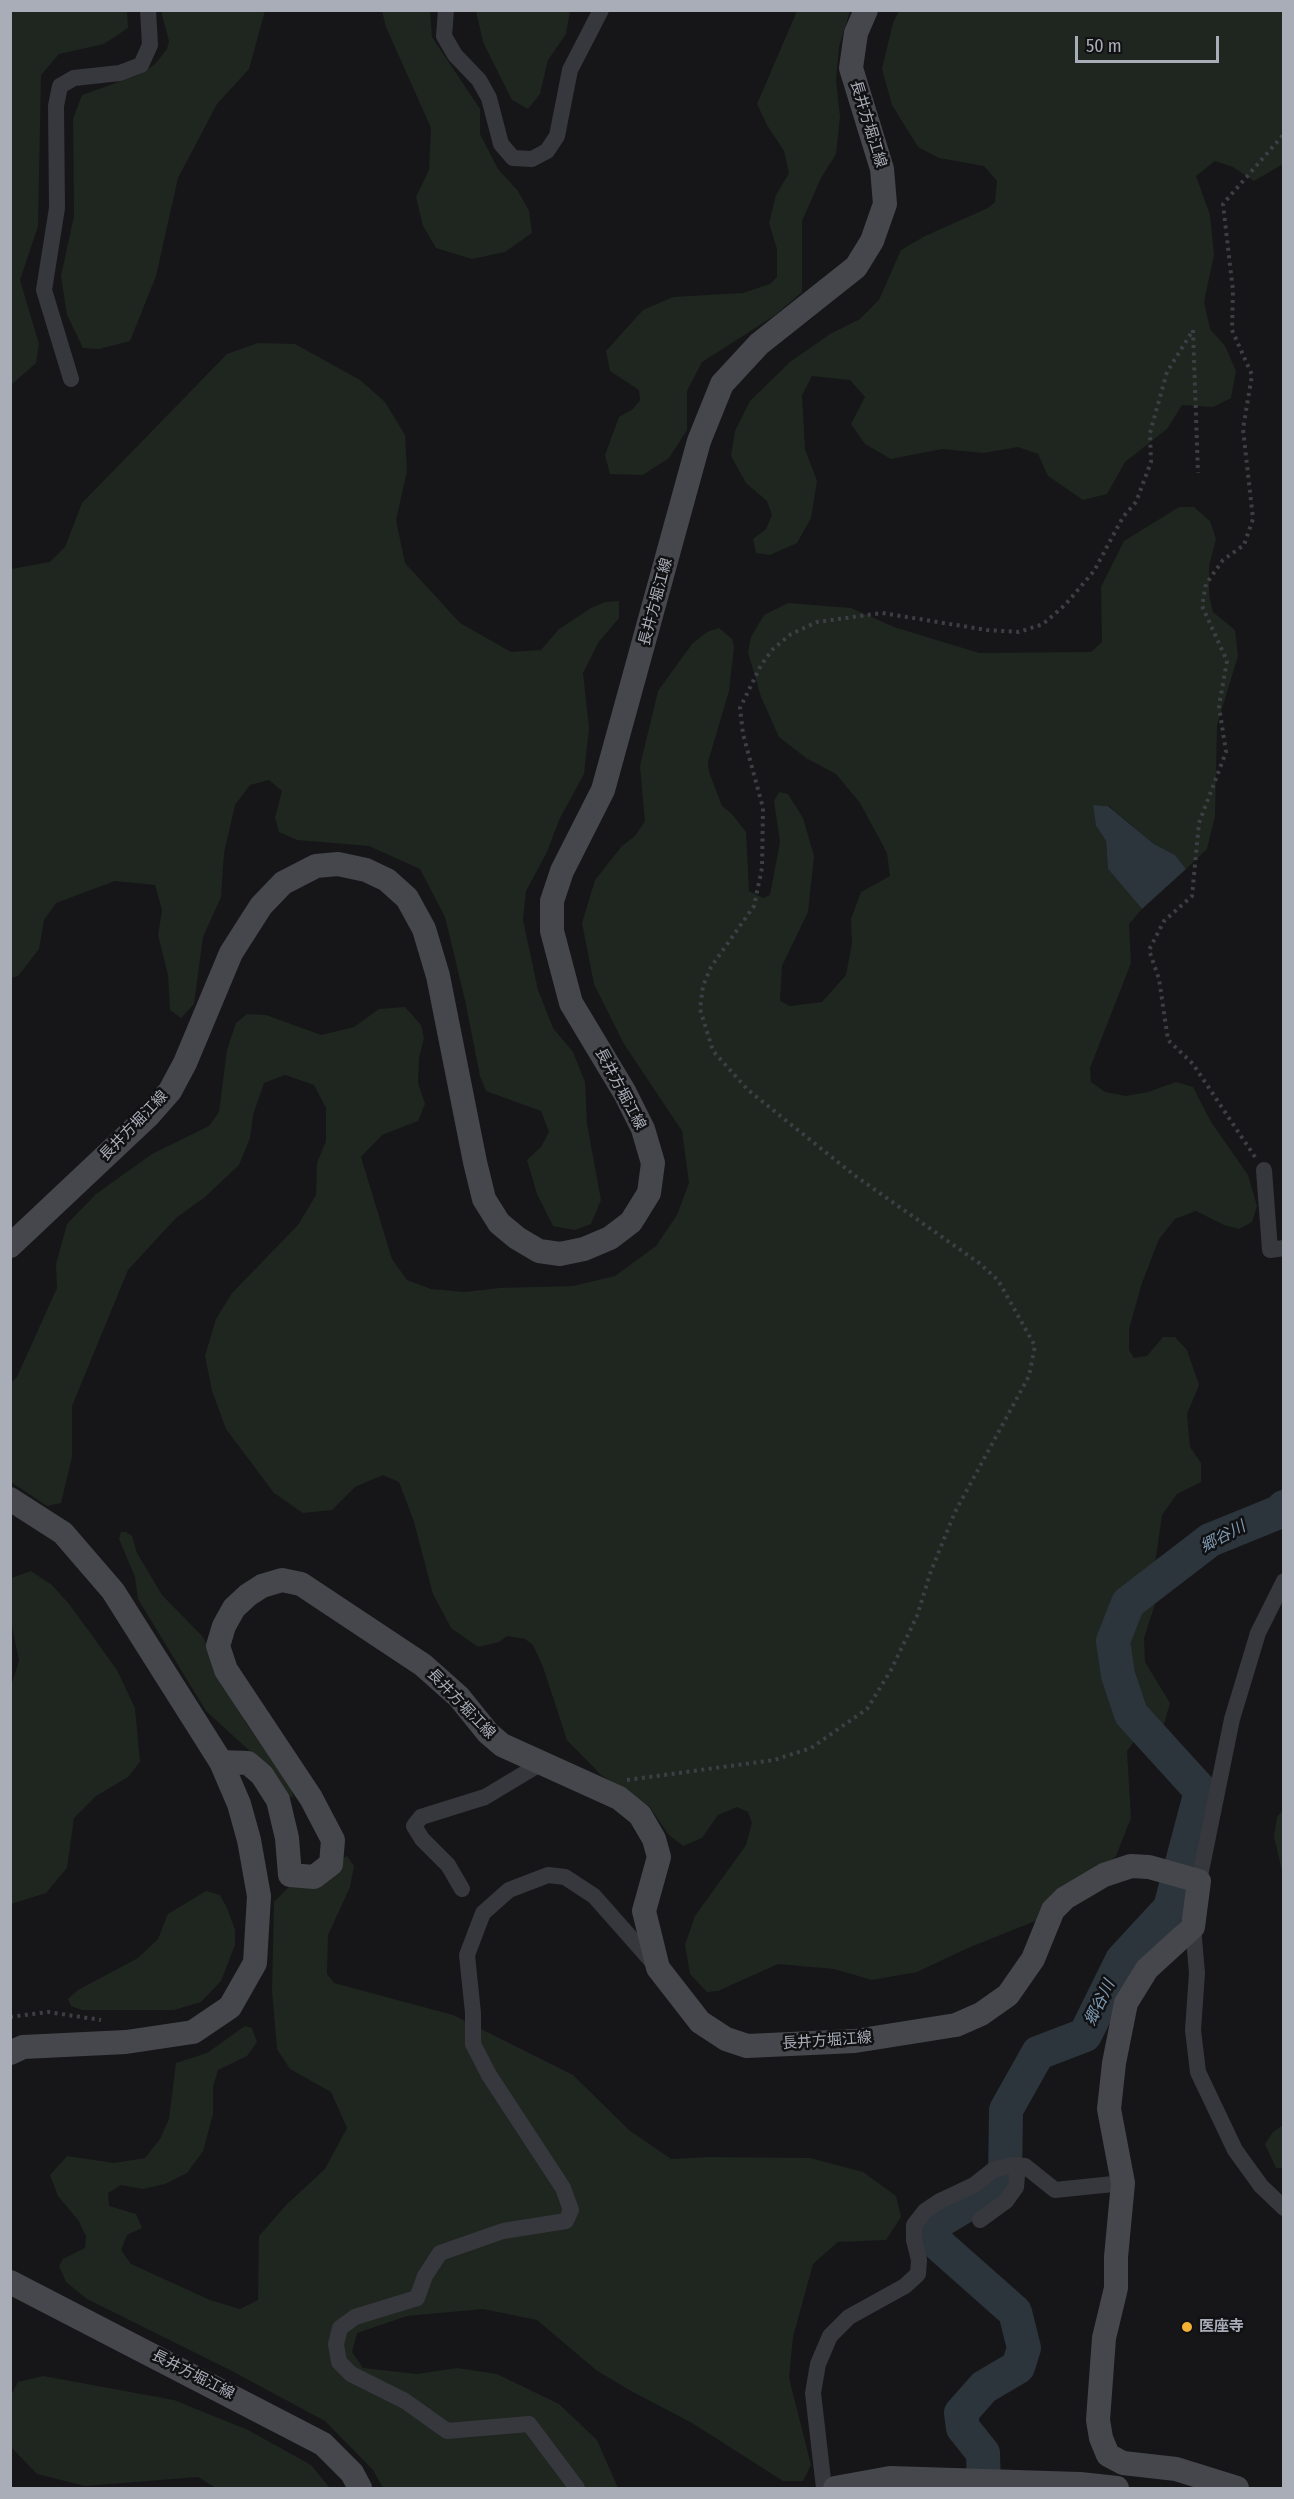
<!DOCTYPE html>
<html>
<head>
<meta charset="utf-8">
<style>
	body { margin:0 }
	#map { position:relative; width:1294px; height:2499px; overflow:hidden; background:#161618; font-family:"Fira Sans Condensed",sans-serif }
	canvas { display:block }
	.frame { position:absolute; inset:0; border:12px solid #a8adb8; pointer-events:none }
	.scale { position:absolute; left:1075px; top:36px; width:144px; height:27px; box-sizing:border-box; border:3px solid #a8adb8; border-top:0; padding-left:8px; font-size:18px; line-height:21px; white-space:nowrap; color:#a8adb8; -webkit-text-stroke:4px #111113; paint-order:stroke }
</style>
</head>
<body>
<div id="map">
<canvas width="1294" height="2499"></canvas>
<div class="frame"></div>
<div class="scale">50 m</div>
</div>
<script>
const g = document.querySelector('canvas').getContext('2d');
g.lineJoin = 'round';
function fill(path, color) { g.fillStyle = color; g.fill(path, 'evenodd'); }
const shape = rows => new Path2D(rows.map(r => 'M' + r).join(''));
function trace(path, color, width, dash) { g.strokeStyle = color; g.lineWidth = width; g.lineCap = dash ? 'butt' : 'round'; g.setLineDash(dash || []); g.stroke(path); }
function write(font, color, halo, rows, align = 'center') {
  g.font = font + ' "Fira Sans Condensed","Noto Sans JP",sans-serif'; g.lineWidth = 5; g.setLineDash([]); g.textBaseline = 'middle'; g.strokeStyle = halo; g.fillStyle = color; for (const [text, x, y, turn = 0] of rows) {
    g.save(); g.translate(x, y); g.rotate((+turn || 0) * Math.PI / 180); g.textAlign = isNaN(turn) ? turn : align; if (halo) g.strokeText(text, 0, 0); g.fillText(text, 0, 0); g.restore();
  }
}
const green = shape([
	[11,10,127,11,128,28,104,44,59,54,41,75,38,226,20,280,39,344,36,363,11,385],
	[161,11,265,11,249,69,217,104,178,178,156,276,130,341,99,349,83,348,67,315,61,276,74,216,73,119,82,95,141,74,155,64,167,49,169,41],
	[382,11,430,11,432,37,480,109,480,134,498,169,518,191,529,211,532,233,505,252,472,259,436,248,423,226,416,197,429,170,431,128,386,27],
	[476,11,570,11,566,34,548,60,540,94,528,109,512,100,483,42],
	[797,11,850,11,839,47,836,80,840,117,836,154,821,178,802,221,802,292,774,316,702,362,687,391,687,430,669,458,643,475,610,474,605,455,619,417,633,409,640,400,639,390,610,371,606,351,643,310,673,297,743,293,770,284,777,277,777,249,769,223,776,195,789,173,784,151,767,125,757,104],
	[899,11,1283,11,1283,164,1254,181,1233,167,1215,161,1196,176,1210,215,1214,255,1204,302,1210,329,1225,346,1236,371,1231,398,1213,407,1182,405,1167,429,1125,462,1107,494,1083,500,1048,476,1038,454,1018,447,984,453,942,449,891,459,865,444,851,424,865,397,850,380,812,376,802,395,805,449,817,481,811,518,797,543,770,555,756,553,753,539,766,529,772,515,767,501,746,483,731,456,735,431,750,401,790,362,830,334,860,319,879,300,901,250,925,236,988,208,995,202,997,181,984,166,939,158,918,147,892,105,882,69,893,23],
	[258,343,295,344,360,380,385,402,405,435,407,471,396,520,405,563,460,623,511,652,541,650,559,629,591,608,605,602,619,601,619,618,598,643,583,673,589,728,584,774,559,820,547,852,526,891,523,920,538,990,553,1028,573,1052,585,1082,587,1124,601,1200,591,1224,575,1230,553,1226,537,1194,527,1160,541,1147,549,1132,541,1111,486,1091,480,1076,465,1000,445,917,420,869,369,846,297,840,279,832,275,818,282,791,269,780,250,785,235,805,224,853,221,897,203,937,194,1004,181,1018,170,1010,168,975,158,935,162,910,155,885,115,881,56,903,44,920,39,949,18,976,11,978,11,569,50,562,65,547,82,503,227,354],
	[1179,507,1194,507,1210,521,1216,539,1209,566,1209,595,1213,612,1235,630,1238,656,1217,725,1215,816,1207,849,1186,869,1175,855,1154,844,1109,806,1093,805,1096,826,1106,841,1108,869,1142,909,1129,924,1131,963,1090,1068,1091,1082,1105,1092,1126,1096,1148,1092,1176,1082,1193,1087,1211,1122,1248,1175,1257,1206,1252,1222,1239,1229,1224,1225,1196,1211,1175,1219,1159,1239,1142,1283,1129,1329,1129,1350,1134,1358,1147,1356,1163,1337,1175,1337,1187,1350,1199,1385,1187,1414,1190,1447,1201,1463,1201,1482,1177,1494,1162,1515,1155,1564,1157,1598,1144,1638,1145,1662,1170,1703,1164,1724,1135,1740,1127,1751,1131,1818,1116,1856,1070,1907,968,1948,917,1972,872,1980,834,1969,778,1964,718,1991,707,1992,690,1974,685,1945,695,1916,746,1845,752,1823,748,1812,737,1807,718,1815,702,1838,683,1846,668,1834,649,1806,601,1775,567,1740,543,1667,533,1645,525,1639,507,1636,499,1642,478,1647,451,1628,433,1594,414,1522,399,1482,383,1475,355,1487,332,1510,303,1513,274,1493,226,1429,212,1391,205,1356,216,1319,232,1293,298,1225,316,1195,317,1163,326,1141,326,1108,314,1085,285,1075,264,1083,253,1115,250,1138,239,1165,205,1197,176,1218,128,1270,72,1406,72,1457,61,1503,47,1506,11,1482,10,1383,17,1377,57,1288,56,1264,67,1224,96,1194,152,1154,209,1126,219,1112,227,1050,236,1023,247,1014,266,1015,321,1035,354,1027,379,1009,405,1007,421,1025,424,1038,419,1058,418,1083,425,1104,418,1121,382,1135,361,1157,392,1259,407,1280,431,1289,465,1292,499,1288,573,1286,615,1276,656,1246,677,1215,689,1183,682,1131,624,1044,594,984,582,923,595,880,622,846,635,836,645,821,640,766,658,691,692,644,707,632,719,628,732,639,734,647,729,691,708,762,709,772,722,806,732,814,746,832,749,891,763,898,770,895,780,842,774,801,779,792,788,794,803,818,814,856,808,912,782,966,780,1001,790,1006,822,1002,846,975,852,943,851,919,861,892,890,876,887,853,860,803,836,774,806,758,779,737,761,697,748,652,751,637,764,615,788,603,851,608,894,627,979,653,1091,652,1102,642,1101,587,1124,541],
	[121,1532,126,1532,132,1536,137,1553,162,1595,203,1637,246,1723,292,1788,293,1797,284,1796,252,1753,206,1711,138,1599,135,1577,119,1539],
	[31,1571,52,1585,70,1605,117,1670,135,1708,140,1762,128,1777,96,1796,74,1818,67,1868,46,1893,11,1904,10,1689,19,1661,11,1621,11,1578],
	[1283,1810,1283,1875,1274,1837,1277,1817],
	[347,1856,354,1866,350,1887,328,1935,327,1974,334,1983,453,2015,573,2075,629,2130,671,2159,709,2157,810,2158,863,2172,896,2196,901,2217,886,2240,838,2242,813,2264,793,2337,789,2378,811,2465,803,2481,783,2481,692,2423,631,2391,596,2370,537,2320,483,2309,407,2316,357,2333,352,2352,363,2368,417,2374,457,2368,497,2374,559,2404,597,2440,618,2488,383,2488,373,2470,325,2421,230,2370,87,2299,66,2282,59,2266,63,2259,85,2248,86,2236,78,2220,58,2196,50,2175,67,2156,114,2163,145,2158,160,2139,169,2119,176,2063,207,2053,245,2026,252,2028,257,2042,247,2056,218,2070,213,2087,213,2114,203,2151,187,2173,165,2184,143,2189,121,2185,108,2193,109,2206,136,2214,142,2228,127,2235,121,2250,131,2264,210,2300,240,2309,258,2300,259,2236,287,2204,325,2169,347,2128,331,2092,290,2069,277,2049,272,1991,274,1902,291,1885],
	[206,1891,220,1895,227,1908,235,1930,235,1945,221,1981,201,2002,174,2010,82,2010,71,2006,68,1999,78,1990,138,1958,158,1939,168,1914],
	[1283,2125,1283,2168,1276,2168,1265,2144,1273,2132],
	[43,2376,174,2400,248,2430,311,2465,330,2488,216,2488,198,2477,85,2486,37,2474,11,2447,11,2395,18,2382]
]);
const water = shape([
	[1093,805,1108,806,1154,844,1175,855,1186,869,1142,909,1108,869,1106,841,1096,826]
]);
const river = shape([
	[984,2488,983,2453,963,2428,961,2413,984,2387,1018,2367,1024,2348,1015,2312,937,2243,933,2225,1005,2182,1006,2110,1038,2053,1085,2035,1122,1960,1170,1908,1201,1791,1131,1714,1118,1675,1113,1641,1128,1603,1210,1540,1279,1512,1284,1507]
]);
const path = shape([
	[1255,1157,1193,1064,1168,1040,1159,979,1149,950,1164,921,1192,896,1199,823,1226,752,1219,706,1227,661,1202,606,1206,584,1223,560,1244,545,1253,519,1243,429,1252,375,1232,330,1233,291,1223,204,1284,134],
	[627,1780,774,1760,811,1748,867,1709,891,1670,917,1616,931,1571,955,1512,1029,1376,1035,1346,998,1280,979,1263,854,1175,748,1090,713,1051,700,1009,703,986,711,967,754,906,762,868,763,808,743,734,740,708,761,665,773,649,791,634,817,622,882,613,987,630,1019,632,1043,624,1065,605,1094,571,1123,517,1136,502,1151,462,1150,433,1167,372,1193,330,1198,473],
	[10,2017,48,2012,101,2020]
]);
const street = shape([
	[446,10,444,36,455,55,479,80,489,98,501,144,513,158,532,159,547,151,557,136,570,70,601,10],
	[71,379,44,290,57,208,56,106,60,86,74,78,120,73,141,65,150,45,148,10],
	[1264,1170,1270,1250,1284,1248],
	[1199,1881,1232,1719,1258,1633,1284,1581],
	[462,1889,448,1865,422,1839,414,1826,421,1817,485,1797,540,1764],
	[1193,1927,1197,1973,1193,2030,1198,2072,1235,2150,1261,2186,1284,2208],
	[980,2220,1006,2201,1016,2187,1018,2165],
	[577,2488,529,2424,447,2431,405,2401,351,2374,339,2362,336,2344,340,2328,355,2317,417,2298,425,2276,440,2253,503,2231,566,2221,571,2210,563,2188,489,2075,473,2044,473,2013,467,1955,483,1913,509,1890,548,1875,565,1877,594,1896,655,1965],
	[824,2488,813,2393,818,2364,830,2336,849,2317,905,2286,918,2274,919,2260,914,2240,914,2225,925,2211,940,2201,974,2185,993,2170,1012,2165,1025,2166,1055,2190,1123,2183]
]);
const secondary = shape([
	[10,1246,148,1116,170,1091,185,1063,231,953,261,906,283,883,316,866,338,864,366,870,387,880,407,898,424,929,438,976,475,1162,484,1199,499,1223,517,1238,539,1251,560,1254,584,1249,610,1238,631,1222,649,1193,653,1163,643,1129,625,1093,571,1003,552,931,552,901,562,871,603,790,699,441,722,384,759,344,856,267,872,241,885,204,882,169,851,68,856,33,866,10],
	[10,1499,63,1533,113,1591,221,1762,239,1804,249,1840,259,1896,255,1963,230,2007,193,2032,126,2042,23,2047,10,2053],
	[221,1762,248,1763,262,1775,278,1800,287,1838,290,1875,314,1877,331,1864,333,1840,311,1798,226,1670,218,1646,224,1626,234,1608,248,1595,262,1586,282,1580,301,1584,423,1665,459,1697,488,1733,502,1745,619,1798,640,1815,654,1839,659,1857,644,1911,658,1968,700,2022,726,2039,747,2046,855,2041,956,2025,981,2014,1008,1995,1033,1959,1053,1910,1065,1898,1104,1875,1131,1866,1149,1867,1199,1881,1193,1927,1147,1969,1126,2003,1114,2063,1109,2109,1123,2183,1116,2257,1116,2288,1104,2338,1098,2420,1101,2438,1108,2455,1123,2463,1176,2469,1237,2488],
	[10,2282,323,2444,352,2473,360,2488],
	[835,2488,890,2478,1080,2484,1117,2488]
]);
const markers = [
	[1187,2327,6,"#f2b134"]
];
const streetNames = [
	["長井方堀江線",868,124,73],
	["長井方堀江線",656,602,-75],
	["長井方堀江線",620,1089,62],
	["長井方堀江線",134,1126,-46],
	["長井方堀江線",461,1704,46],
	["長井方堀江線",827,2041,-4],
	["長井方堀江線",193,2375,27]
];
const poiNames = [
	["医座寺",1199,2327]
];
const waterNames = [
	["郷谷川",1223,1537,-28],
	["郷谷川",1100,2003,-64]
];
fill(green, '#1e261f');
fill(water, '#2c353c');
trace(river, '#2c353c', 34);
trace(path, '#3d3f44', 4, [3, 4.5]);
trace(street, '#37383d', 16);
trace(secondary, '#45474d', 24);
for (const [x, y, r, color] of markers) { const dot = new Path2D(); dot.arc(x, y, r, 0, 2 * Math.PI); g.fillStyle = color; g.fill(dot); trace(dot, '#111113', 2); }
write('15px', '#a8adb8', '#111113', streetNames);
write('bold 15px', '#a8adb8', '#111113', poiNames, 'left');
write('italic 16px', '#7f9bb3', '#111113', waterNames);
</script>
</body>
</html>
